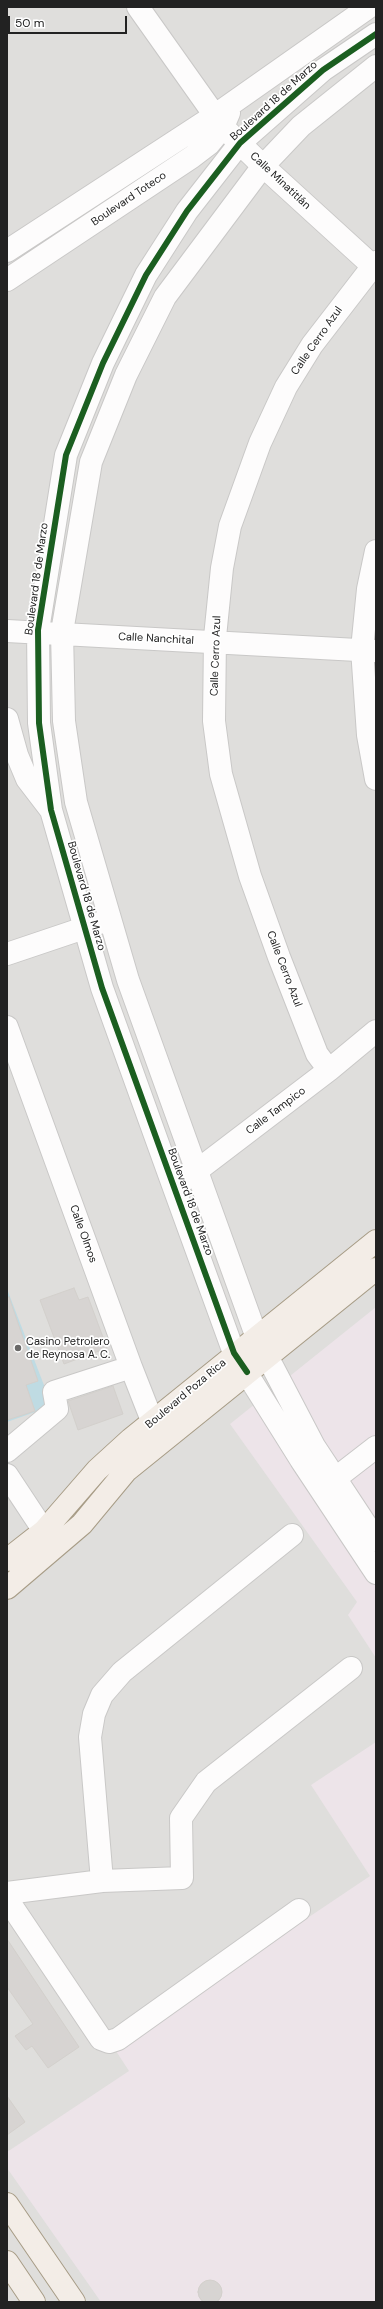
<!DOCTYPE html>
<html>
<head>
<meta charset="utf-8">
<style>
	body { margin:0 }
	#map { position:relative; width:383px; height:2309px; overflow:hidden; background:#f0eeeb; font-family:"DM Sans",sans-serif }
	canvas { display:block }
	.frame { position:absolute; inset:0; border:8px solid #222; pointer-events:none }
	.scale { position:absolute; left:8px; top:16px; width:119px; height:18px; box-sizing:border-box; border:2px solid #222; border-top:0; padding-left:5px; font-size:12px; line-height:14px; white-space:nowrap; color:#222; -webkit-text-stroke:3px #fff; paint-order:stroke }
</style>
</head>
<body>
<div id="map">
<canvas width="383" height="2309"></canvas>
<div class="frame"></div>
<div class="scale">50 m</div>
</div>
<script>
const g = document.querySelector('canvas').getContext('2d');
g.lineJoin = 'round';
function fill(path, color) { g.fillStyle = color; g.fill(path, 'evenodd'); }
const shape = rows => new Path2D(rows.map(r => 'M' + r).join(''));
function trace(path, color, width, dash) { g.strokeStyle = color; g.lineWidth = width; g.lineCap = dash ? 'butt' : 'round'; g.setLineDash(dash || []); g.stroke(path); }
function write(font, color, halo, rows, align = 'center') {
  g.font = font + ' "DM Sans",sans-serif'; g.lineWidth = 3.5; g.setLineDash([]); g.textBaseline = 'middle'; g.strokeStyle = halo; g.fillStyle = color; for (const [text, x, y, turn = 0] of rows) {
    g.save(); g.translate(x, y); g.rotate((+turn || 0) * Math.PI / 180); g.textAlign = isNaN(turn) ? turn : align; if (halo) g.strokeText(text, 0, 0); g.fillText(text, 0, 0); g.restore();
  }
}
const residential = shape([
	[7,7,376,7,376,2302,7,2302]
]);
const industrial = shape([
	[376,1307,376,1658,348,1615,357,1602,230,1424],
	[376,1742,376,2302,101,2302,7,2168,7,2152,129,2071,114,2048,370,1876,311,1785]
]);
const water = shape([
	[7,1289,52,1406,7,1422]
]);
const building = shape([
	[74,1288,79,1300,88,1297,107,1348,64,1364,40,1300,74,1288],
	[9,1297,38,1381,26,1385,35,1411,7,1420,7,1298,9,1297],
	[113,1386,123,1414,78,1430,68,1401,113,1386],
	[7,1939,79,2047,48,2068,32,2046,26,2050,15,2036,33,2024,7,1987,7,1939],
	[7,2096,25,2122,7,2135,7,2096],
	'198 2292a12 12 0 1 1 24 0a12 12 0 1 1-24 0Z'
]);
const minor = shape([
	[138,7,223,127,263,166,376,269],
	[376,34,323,70,240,143,187,211,146,275,103,363,66,455,38,630,39,723,51,810,102,988,174,1188,234,1353,301,1460,376,1573],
	[376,66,301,126,263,166,165,297,126,375,91,462,62,632,64,721,76,802,128,980,256,1335,314,1446,376,1540],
	[7,251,214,116,369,7],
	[7,280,192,157,209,144,223,127,229,113],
	[376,551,368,589,362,649,368,735,376,779],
	[7,631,376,651],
	[7,719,17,755,27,779,50,809],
	[7,954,99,923],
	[7,1027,131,1367,153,1423,162,1437],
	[329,1070,317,1054,279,957,250,876,221,774,214,721,215,637,222,568,230,526,260,443,286,387,312,345,376,262],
	[186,1179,329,1070,376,1031],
	[7,1451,57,1409,54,1392,131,1367],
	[7,1475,44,1531],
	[323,1488,376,1447],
	[102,1881,90,1737,94,1714,102,1695,122,1672,292,1535],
	[7,1893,102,1881,182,1878,181,1818,206,1782,351,1668],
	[7,1899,101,2039,109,2042,118,2039,299,1910]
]);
const major = shape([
	[7,1560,44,1531,97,1470,131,1439,376,1241],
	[7,1588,82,1524,126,1471,376,1269],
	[7,2204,74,2302],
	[7,2262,34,2302]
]);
const cycleway = shape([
	[247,1372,234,1353,102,988,51,810,39,723,38,630,66,455,103,363,146,275,187,211,240,143,323,70,376,34]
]);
const markers = [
	[18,1348,4,"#6a6968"]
];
const streetNames = [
	["Boulevard 18 de Marzo",274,101,-42],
	["Calle Minatitlán",280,181,43],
	["Boulevard Toteco",129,199,-34],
	["Calle Cerro Azul",317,341,-55],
	["Boulevard 18 de Marzo",37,579,-82],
	["Calle Nanchital",156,639,3],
	["Calle Cerro Azul",216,656,-88],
	["Boulevard 18 de Marzo",86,896,74],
	["Calle Cerro Azul",284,969,69],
	["Calle Tampico",276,1111,-37],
	["Boulevard 18 de Marzo",190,1202,70],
	["Calle Olmos",83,1234,70],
	["Boulevard Poza Rica",186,1394,-40]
];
const poiNames = [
	["Casino Petrolero",26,1342],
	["de Reynosa A. C.",26,1355]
];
fill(residential, '#dfdedc');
fill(industrial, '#ede4e9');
fill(water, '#bfdbe3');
fill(building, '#d7d4d2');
trace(building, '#d3d0cc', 1);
trace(minor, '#c9c8c7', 24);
trace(major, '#a79c86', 24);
trace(minor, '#fdfcfc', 22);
trace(major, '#f3ede7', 22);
trace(cycleway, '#1b5e20', 6);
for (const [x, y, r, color] of markers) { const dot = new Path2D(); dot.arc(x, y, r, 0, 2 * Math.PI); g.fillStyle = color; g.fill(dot); trace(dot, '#fff', 1.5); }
write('11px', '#222', '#fff', streetNames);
write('11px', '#222', '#fff', poiNames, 'left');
</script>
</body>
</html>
